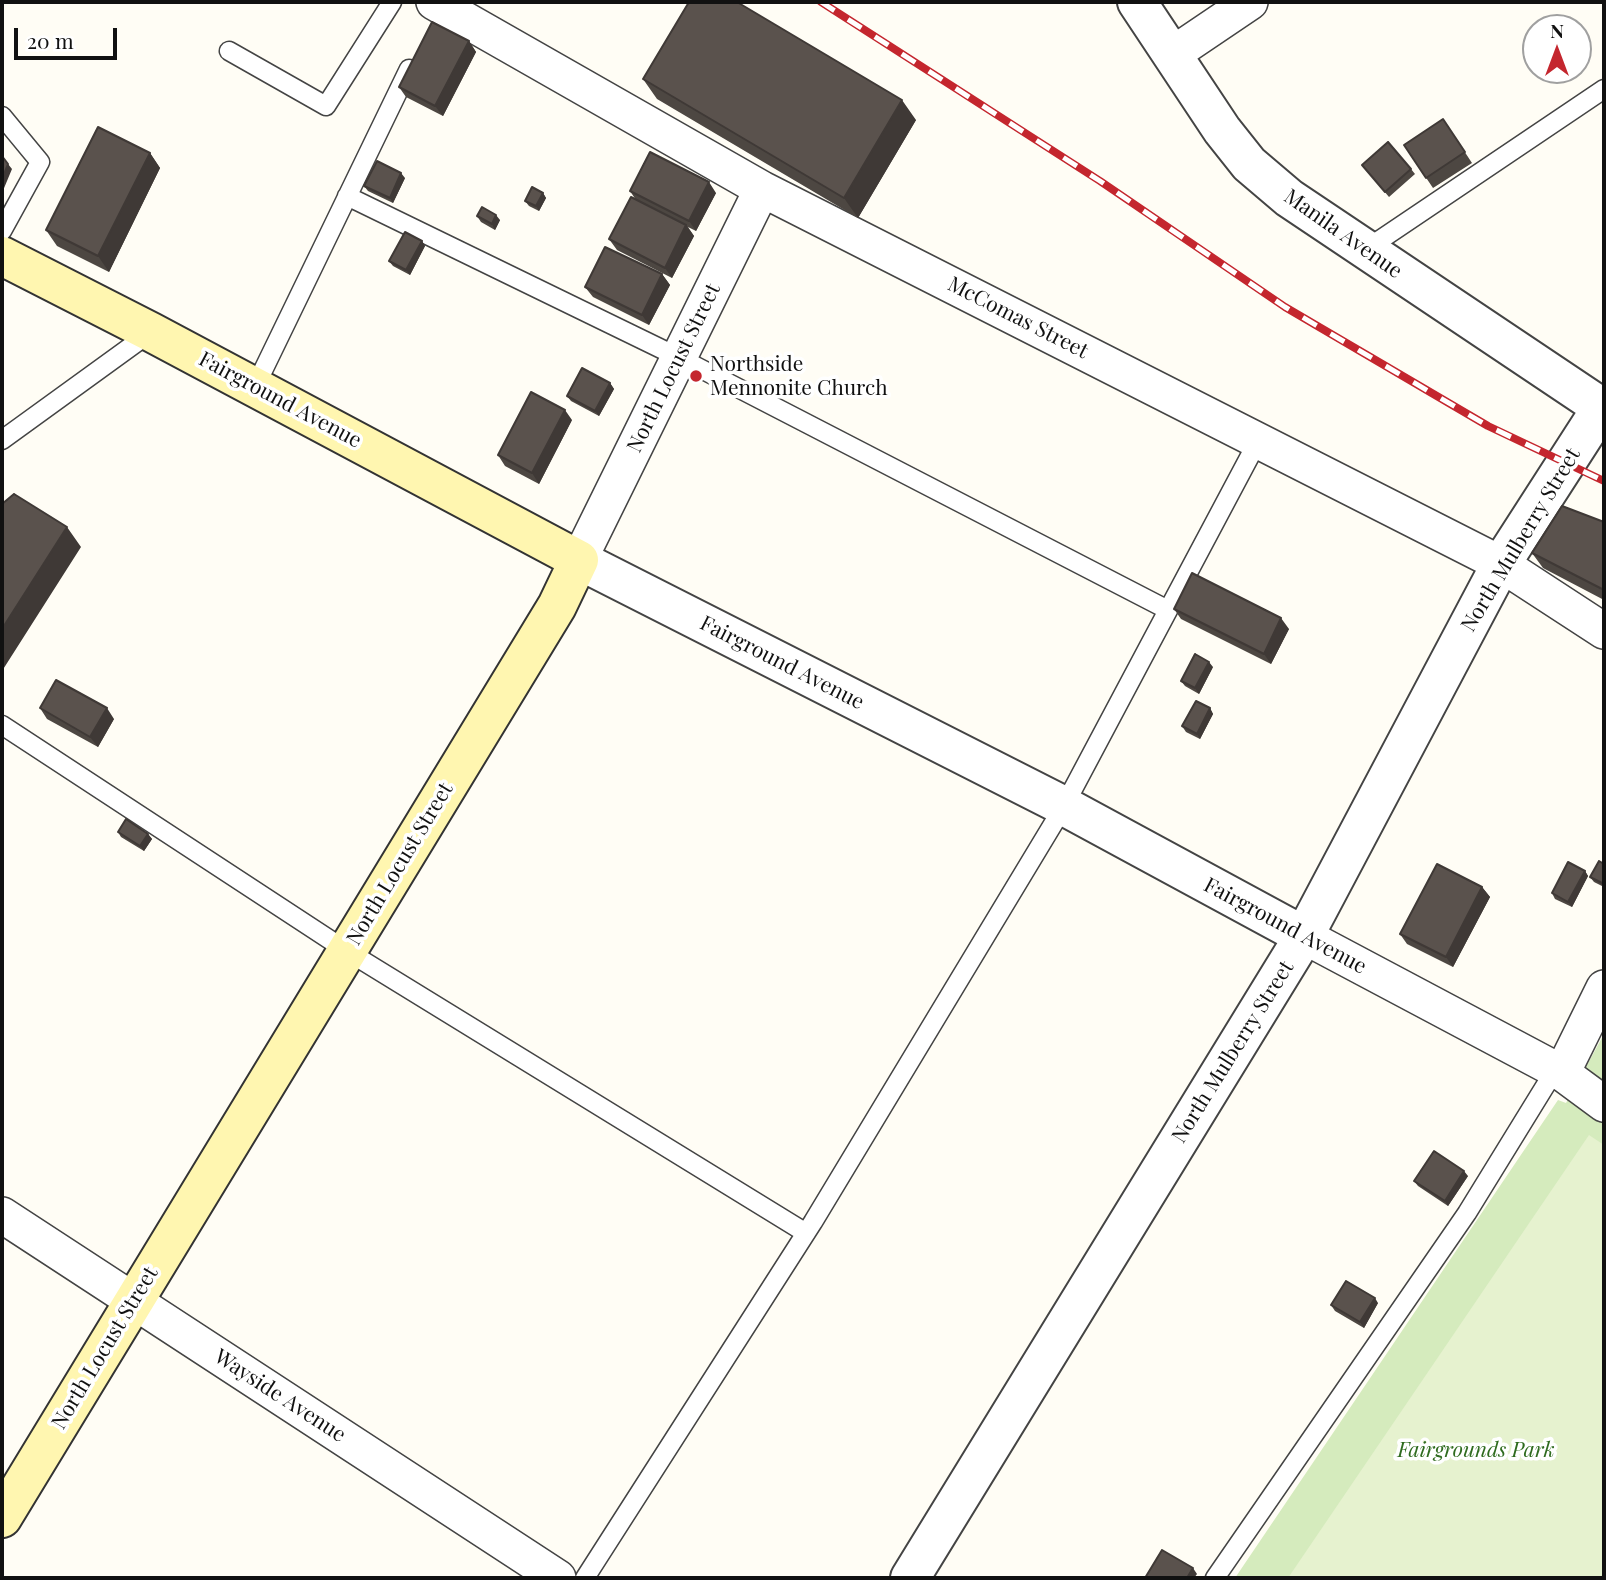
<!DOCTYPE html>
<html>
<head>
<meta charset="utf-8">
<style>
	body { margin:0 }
	#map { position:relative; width:1606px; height:1580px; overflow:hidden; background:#fffdf5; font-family:"Playfair Display",serif }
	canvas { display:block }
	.frame { position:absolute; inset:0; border:4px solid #111; pointer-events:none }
	.north { position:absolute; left:1522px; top:14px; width:70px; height:70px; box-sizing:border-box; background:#fff; border:2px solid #a0a0a0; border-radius:50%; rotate:0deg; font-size:19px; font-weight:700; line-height:28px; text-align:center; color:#111 }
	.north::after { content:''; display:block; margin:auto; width:24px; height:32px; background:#c4262e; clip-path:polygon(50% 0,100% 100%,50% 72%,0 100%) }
	.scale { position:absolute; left:14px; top:28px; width:103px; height:32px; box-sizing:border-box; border:4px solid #111; border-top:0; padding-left:9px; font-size:21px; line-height:24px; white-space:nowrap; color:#111; -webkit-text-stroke:5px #fff; paint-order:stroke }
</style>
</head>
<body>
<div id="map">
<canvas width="1606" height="1580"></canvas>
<div class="frame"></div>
<div class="north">N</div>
<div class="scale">20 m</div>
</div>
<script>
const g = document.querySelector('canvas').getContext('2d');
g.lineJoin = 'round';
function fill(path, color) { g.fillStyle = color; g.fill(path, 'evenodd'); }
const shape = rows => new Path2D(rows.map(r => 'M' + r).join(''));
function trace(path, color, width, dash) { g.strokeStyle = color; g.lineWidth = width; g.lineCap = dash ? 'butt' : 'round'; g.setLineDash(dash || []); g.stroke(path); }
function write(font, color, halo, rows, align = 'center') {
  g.font = font + ' "Playfair Display",serif'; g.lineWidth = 7; g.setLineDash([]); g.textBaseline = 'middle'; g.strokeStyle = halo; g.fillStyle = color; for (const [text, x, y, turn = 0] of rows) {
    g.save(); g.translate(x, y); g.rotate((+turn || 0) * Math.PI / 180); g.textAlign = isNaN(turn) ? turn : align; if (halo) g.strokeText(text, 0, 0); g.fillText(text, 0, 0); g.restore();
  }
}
const green = shape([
	[1604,1034,1604,1578,1235,1578,1558,1100,1566,1103]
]);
const pitch = shape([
	[1589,1135,1604,1145,1604,1572,1599,1578,1288,1578]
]);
const service = shape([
	[229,51,326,106,392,2],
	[2,116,40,162,2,231],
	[347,196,680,358,1168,610],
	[1365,250,1604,89],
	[255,387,409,69],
	[2,440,151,332],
	[2,725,347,951,806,1233],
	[585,1578,813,1222,1064,806,1259,439],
	[1215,1578,1467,1213,1555,1070]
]);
const minor = shape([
	[434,2,762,189,1501,564,1604,631],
	[1173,54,1250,2],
	[579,560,762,189],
	[1304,936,1562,1073,1604,1104],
	[1562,1073,1604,988],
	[2,1215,558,1578]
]);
const tertiary = shape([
	[1137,2,1222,130,1249,164,1289,198,1601,407],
	[579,560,1064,806,1304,936],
	[910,1578,1304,936,1501,564,1604,404]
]);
const secondary = shape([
	[2,256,151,332,579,560,557,606,2,1518]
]);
const rail = shape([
	[821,2,1100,181,1285,307,1488,426,1604,481]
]);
const wall = shape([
	[469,41,476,52,443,116,406,97,399,87],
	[643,79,916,120,858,218,657,99],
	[1443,119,1472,163,1433,188,1404,145],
	[150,153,160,168,109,272,57,246,46,230],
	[1362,165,1411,169,1415,174,1389,197],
	[405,178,393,203,368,191,364,186],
	[630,191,716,193,696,231,688,227,694,236,672,278,617,250,609,239,636,200],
	[543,193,546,198,539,211,529,206,525,201],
	[477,216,500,220,495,230,481,222],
	[422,241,425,246,410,275,393,266,389,261],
	[662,274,670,285,649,325,593,297,585,287],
	[610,383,614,389,599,416,571,401,567,396],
	[572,420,539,484,505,466,498,455],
	[1604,522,1604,600,1543,568,1532,553],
	[1174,609,1289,629,1271,664,1181,619],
	[1213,667,1199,694,1185,686,1181,681],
	[40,708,114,719,98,747,47,719],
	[1210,708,1213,714,1200,739,1186,732,1182,726],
	[118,832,148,834,152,839,144,851,121,837],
	[1604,864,1604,887,1594,882,1590,877],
	[1585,871,1588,876,1572,907,1555,899,1552,893],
	[1482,887,1490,897,1453,967,1407,944,1400,934],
	[1468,1176,1448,1206,1418,1186,1414,1181],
	[1378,1303,1364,1328,1335,1311,1331,1305]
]);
const shadedWall = shape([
	[469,41,476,52,443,116,435,106],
	[902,100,916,120,858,218,844,198],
	[150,153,160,168,109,272,98,256],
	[8,164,12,169,2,193,2,179],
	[401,173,405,178,393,203,390,198],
	[709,182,716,193,696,231,689,221],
	[543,193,546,198,539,211,536,206],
	[496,215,500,220,495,230,492,224],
	[686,225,694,236,672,278,665,268],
	[422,241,425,246,410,275,406,270],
	[662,274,670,285,649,325,642,315],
	[610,383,614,389,599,416,595,411],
	[565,410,572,420,539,484,532,473],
	[67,527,81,547,2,671,2,629],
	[1281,618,1289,629,1271,664,1264,654],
	[1209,662,1213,667,1199,694,1195,688],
	[107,708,114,719,98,747,90,737],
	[1210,708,1213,714,1200,739,1197,734],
	[148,834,152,839,144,851,140,846],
	[1585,871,1588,876,1572,907,1568,902],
	[1482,887,1490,897,1453,967,1446,957],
	[1464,1171,1468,1176,1448,1206,1445,1201],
	[1375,1298,1378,1303,1364,1328,1360,1322],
	[1193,1568,1197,1574,1194,1578,1187,1578]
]);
const building = shape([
	[689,2,737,2,902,100,844,198,643,79,689,2],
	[432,22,469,41,435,106,399,87,432,22],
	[1443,119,1465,152,1426,178,1404,145,1443,119],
	[98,127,150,153,98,256,46,230,98,127],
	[1388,142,1411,169,1385,192,1362,165,1388,142],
	[650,152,709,182,689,221,630,191,650,152],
	[2,156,8,164,2,179,2,156],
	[377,161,401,173,390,198,364,186,377,161],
	[532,187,543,193,536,206,525,201,532,187],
	[631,197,686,225,665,268,609,239,631,197],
	[482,207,496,215,492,224,477,216,482,207],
	[405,232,422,241,406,270,389,261,405,232],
	[605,247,662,274,642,315,585,287,605,247],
	[582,368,610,383,595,411,567,396,582,368],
	[531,392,565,410,532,473,498,455,531,392],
	[14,494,67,527,2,629,2,504,14,494],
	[1562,506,1604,522,1604,590,1532,553,1562,506],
	[1192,573,1281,618,1264,654,1174,609,1192,573],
	[1195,654,1209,662,1195,688,1181,681,1195,654],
	[56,680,107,708,90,737,40,708,56,680],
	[1196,701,1210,708,1197,734,1182,726,1196,701],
	[126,819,148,834,140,846,118,832,126,819],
	[1599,861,1604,864,1604,884,1590,877,1599,861],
	[1568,862,1585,871,1568,902,1552,893,1568,862],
	[1437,864,1482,887,1446,957,1400,934,1437,864],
	[1434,1151,1464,1171,1445,1201,1414,1181,1434,1151],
	[1346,1281,1375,1298,1360,1322,1331,1305,1346,1281],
	[1162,1550,1193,1568,1187,1578,1145,1578,1162,1550]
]);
const markers = [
	[696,376,7,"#c4262e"]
];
const streetNames = [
	["Manila Avenue",1343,234,35],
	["McComas Street",1018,318,27],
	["North Locust Street",674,368,-64],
	["Fairground Avenue",280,400,28],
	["North Mulberry Street",1521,540,-59],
	["Fairground Avenue",782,663,27],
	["North Locust Street",400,864,-59],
	["Fairground Avenue",1285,926,28],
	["North Mulberry Street",1233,1052,-58],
	["North Locust Street",105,1348,-59],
	["Wayside Avenue",280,1396,33]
];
const poiNames = [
	["Northside",710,364],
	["Mennonite Church",710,388]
];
const parkNames = [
	["Fairgrounds Park",1476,1450]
];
fill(green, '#d5ebbd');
fill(pitch, '#e6f2cf');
trace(service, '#444', 21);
trace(minor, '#444', 38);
trace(tertiary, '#444', 42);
trace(secondary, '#333', 42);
trace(service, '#fff', 18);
trace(minor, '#fff', 35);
trace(tertiary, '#fff', 38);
trace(secondary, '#fff6b0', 38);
trace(rail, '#c4262e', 8);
trace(rail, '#fff', 5, [16]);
fill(wall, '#4d4742');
fill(shadedWall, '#3f3936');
fill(building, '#5a524d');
trace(building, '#3f3936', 2);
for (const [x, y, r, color] of markers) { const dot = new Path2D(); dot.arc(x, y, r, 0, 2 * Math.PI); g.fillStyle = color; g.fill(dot); trace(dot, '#fff', 2.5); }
write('21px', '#111', '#fff', streetNames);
write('21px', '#111', '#fff', poiNames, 'left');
write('italic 21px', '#2f6b1f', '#fff', parkNames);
</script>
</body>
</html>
